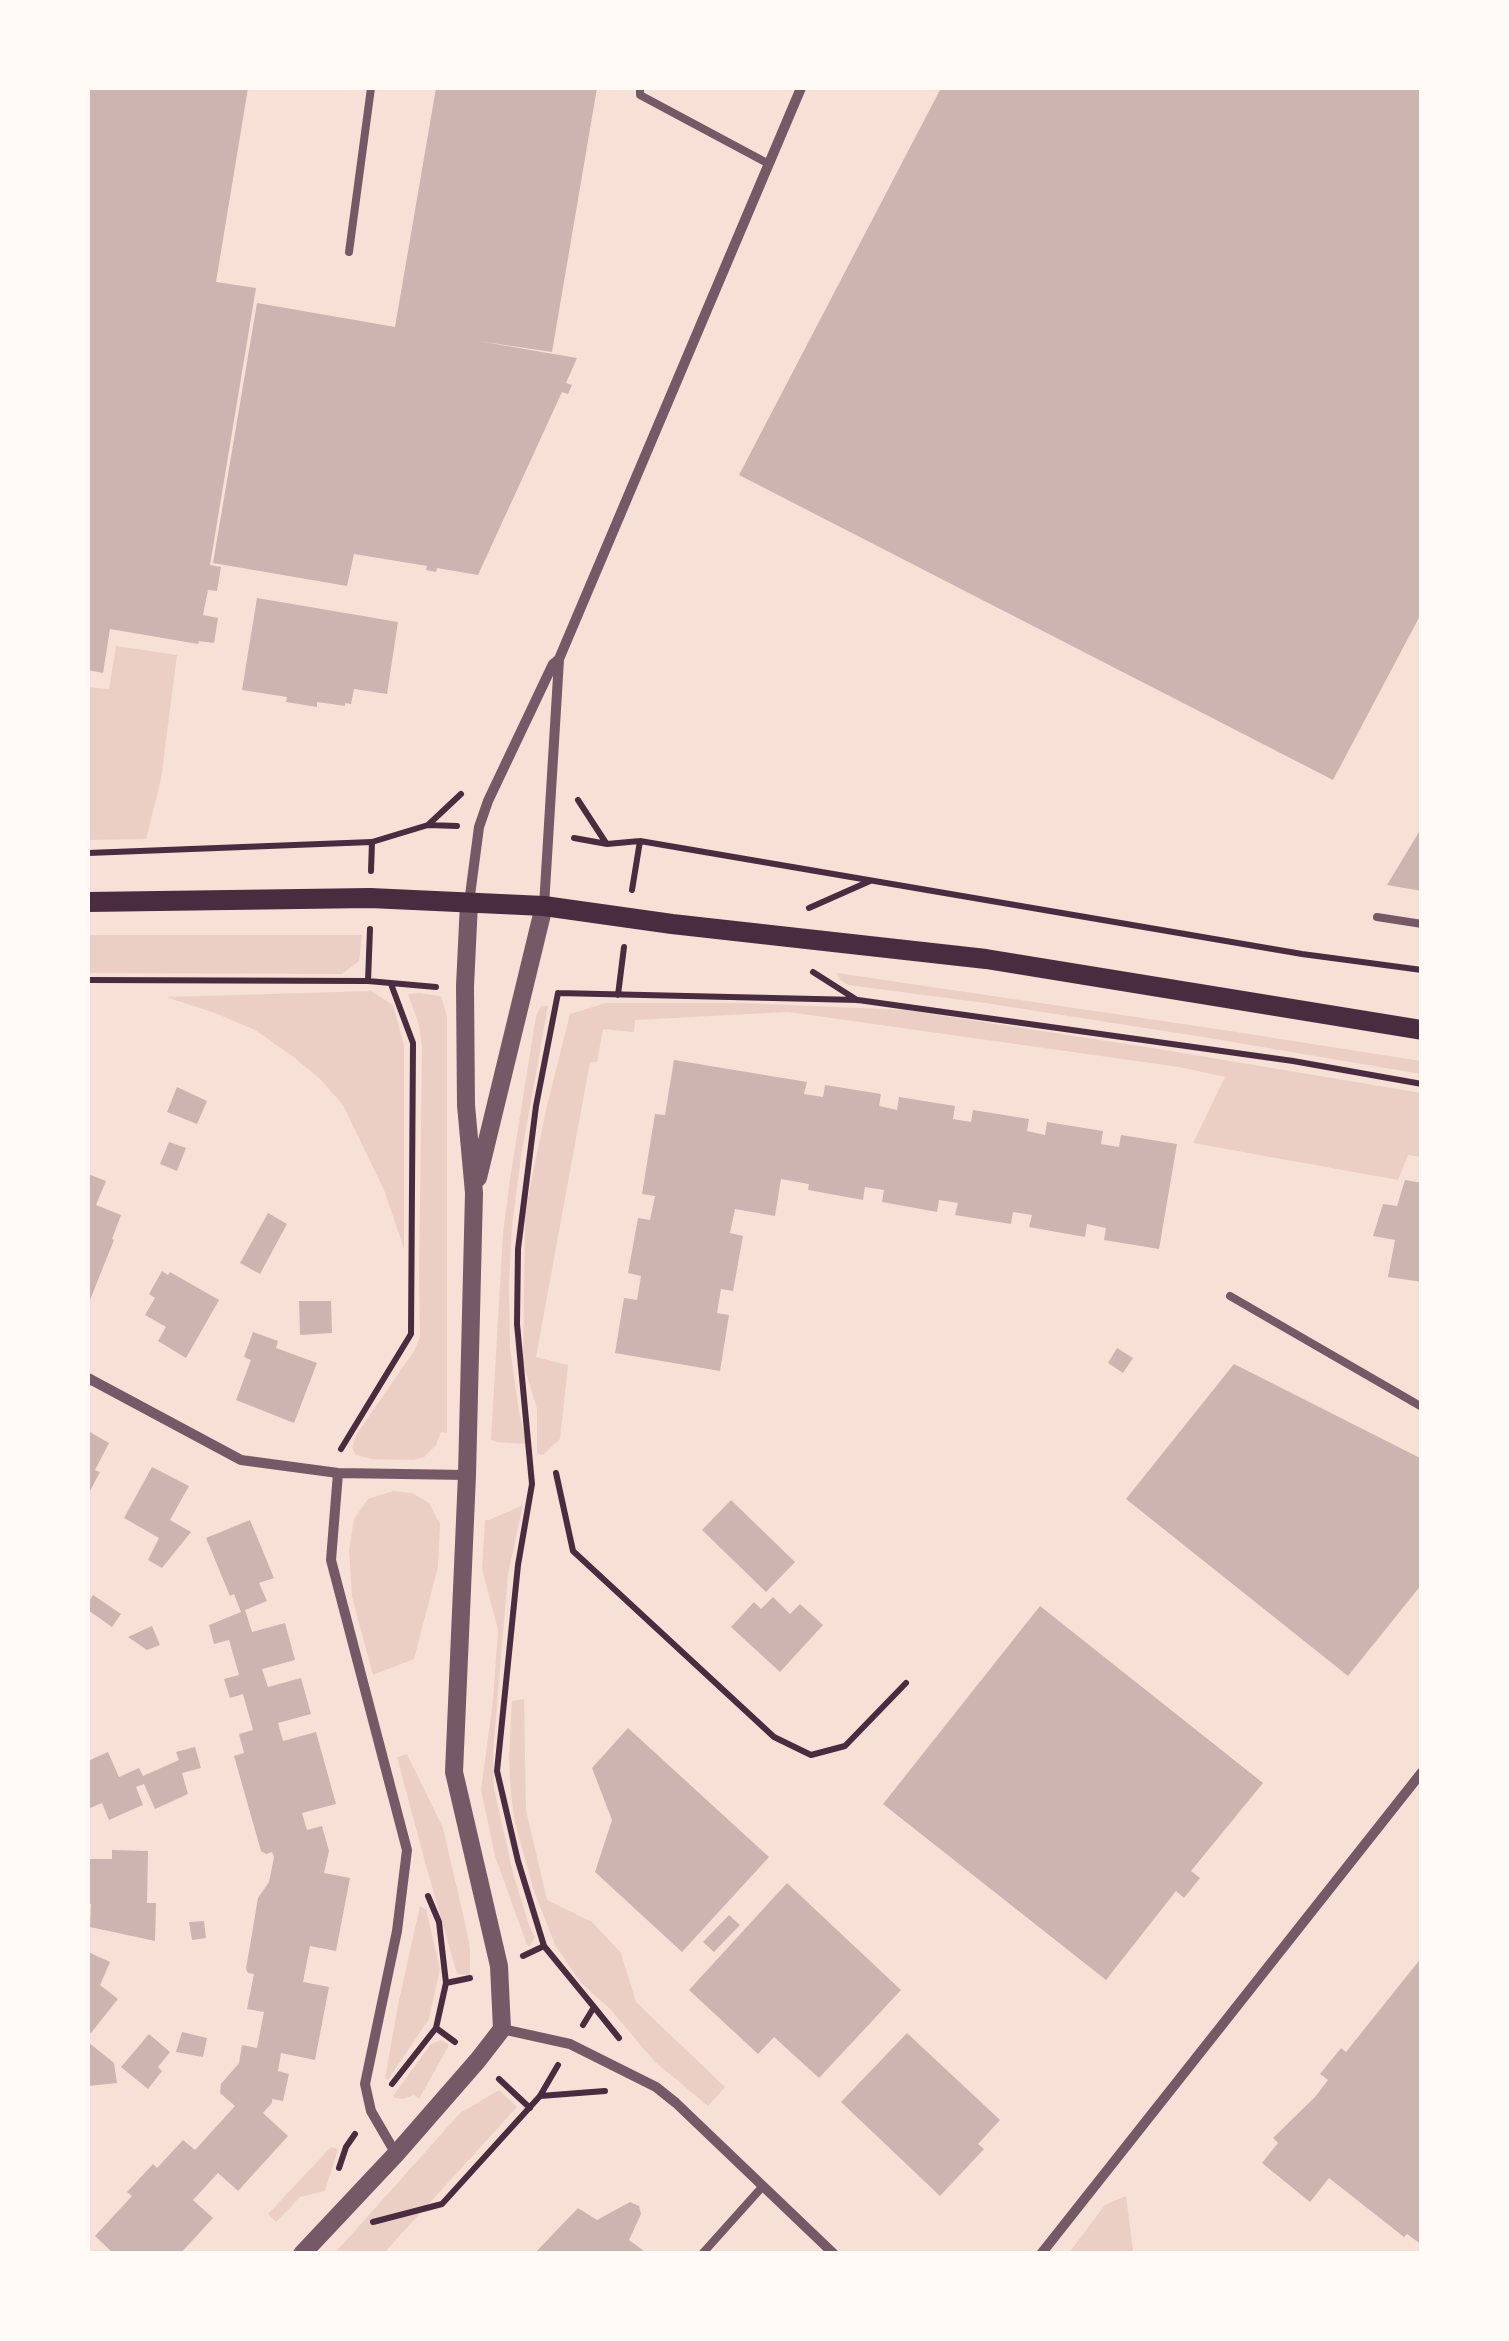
<!DOCTYPE html>
<html>
<head>
<meta charset="utf-8">
<style>
	body { margin:0 }
	#map { position:relative; width:1509px; height:2341px; overflow:hidden; background:#f7e1d7; font-family:Inter,sans-serif }
	canvas { display:block }
	.frame { position:absolute; inset:0; border:90px solid #fffaf5; pointer-events:none }
</style>
</head>
<body>
<div id="map">
<canvas width="1509" height="2341"></canvas>
<div class="frame"></div>
</div>
<script>
const g = document.querySelector('canvas').getContext('2d');
g.lineJoin = 'round';
function fill(path, color) { g.fillStyle = color; g.fill(path, 'evenodd'); }
const shape = rows => new Path2D(rows.map(r => 'M' + r).join(''));
function trace(path, color, width, dash) { g.strokeStyle = color; g.lineWidth = width; g.lineCap = dash ? 'butt' : 'round'; g.setLineDash(dash || []); g.stroke(path); }
const green = shape([
	[116,646,177,655,161,779,146,839,88,840,88,687,109,689],
	[88,935,362,935,359,961,342,974,88,973],
	[837,973,1217,1029,1421,1061,1421,1074,1209,1038,985,1003,848,985,839,979],
	[371,991,393,1005,404,1045,404,1249,384,1190,343,1105,320,1079,291,1055,255,1030,215,1013,166,997],
	[419,993,441,996,447,1017,447,1433,441,1432,436,1445,424,1457,414,1460,371,1459,356,1455,352,1448,356,1435,414,1351,420,1337,419,1276,422,1048,419,1025,408,994],
	[606,1003,744,1003,906,1010,1165,1050,1421,1093,1421,1157,1408,1155,1398,1180,1193,1143,1225,1077,1179,1067,788,1012,635,1020,634,1032,603,1029,597,1062,590,1062,536,1357,568,1365,560,1439,543,1455,537,1454,537,1409,523,1362,525,1212,546,1110,570,1014],
	[541,1006,548,1006,521,1157,512,1226,509,1284,510,1348,519,1412,527,1444,496,1442,491,1440,503,1233,510,1179,536,1016],
	[393,1491,412,1493,429,1503,440,1524,438,1567,414,1659,373,1675,352,1597,349,1550,354,1519,368,1499],
	[523,1505,508,1574,493,1753,494,1789,513,1873,529,1925,535,1937,530,1946,527,1945,495,1856,481,1790,493,1700,498,1630,482,1569,485,1520,489,1520],
	[524,1699,526,1810,547,1900,592,1922,621,1953,636,2002,725,2087,708,2106,654,2061,610,2009,581,1983,555,1945,534,1891,515,1823,511,1795,509,1758,512,1701],
	[407,1754,443,1828,465,1923,470,1948,470,1975,457,1974,425,1862,397,1757],
	[420,1906,426,1909,440,1969,429,2019,388,2080,385,2078,398,2005],
	[441,2040,449,2045,419,2099,414,2095,403,2099,395,2098,393,2096,431,2044],
	[499,2090,517,2107,384,2253,334,2254,460,2113],
	[331,2147,338,2149,325,2191,300,2197,276,2222,268,2214],
	[1126,2196,1133,2250,1131,2253,1069,2253,1105,2205]
]);
const building = shape([
	[88,88,248,88,216,282,256,288,210,565,221,567,217,591,208,590,203,615,218,618,214,643,199,641,198,644,110,629,103,673,88,670],
	[436,88,597,88,552,352,478,341,577,358,566,383,572,385,568,394,562,392,478,575,437,568,436,572,426,570,427,566,354,554,347,586,213,563,257,303,395,327],
	[941,88,1422,88,1422,612,1333,780,739,475],
	[257,598,398,622,387,694,354,689,351,704,345,703,345,706,317,702,317,707,286,702,287,697,242,690],
	[1422,827,1422,891,1387,885],
	[674,1060,807,1082,804,1094,823,1097,825,1085,881,1094,879,1106,897,1110,899,1097,955,1106,953,1119,971,1122,973,1110,1029,1119,1027,1131,1045,1135,1047,1122,1103,1131,1101,1144,1119,1147,1121,1135,1177,1144,1159,1249,1104,1240,1106,1228,1087,1224,1085,1237,1029,1227,1032,1215,1013,1212,1011,1224,955,1215,958,1203,939,1200,937,1212,882,1202,884,1190,865,1187,863,1200,808,1190,809,1184,781,1179,775,1216,735,1209,730,1233,743,1236,733,1291,721,1289,717,1313,729,1315,720,1371,615,1353,624,1298,637,1300,641,1276,628,1273,638,1218,650,1220,655,1196,642,1194,655,1114,665,1115],
	[177,1087,207,1101,197,1124,167,1112],
	[169,1142,186,1148,177,1171,160,1164],
	[88,1174,106,1181,96,1205,121,1215,112,1239,114,1240,88,1305],
	[1405,1180,1422,1183,1422,1282,1388,1277,1395,1240,1373,1236,1383,1204,1397,1206],
	[268,1213,287,1224,260,1274,240,1263],
	[162,1271,168,1275,170,1272,219,1300,186,1358,158,1341,166,1327,145,1315,155,1298,149,1294],
	[299,1301,331,1301,332,1333,300,1335],
	[253,1332,278,1341,276,1348,317,1363,294,1423,236,1400,251,1360,244,1357],
	[1117,1348,1133,1358,1123,1373,1108,1363],
	[1234,1364,1422,1459,1422,1584,1348,1676,1126,1499],
	[88,1431,109,1443,95,1470,100,1472,88,1495],
	[152,1467,189,1486,170,1520,191,1532,162,1568,148,1560,159,1538,124,1518],
	[731,1500,795,1562,766,1592,702,1530],
	[250,1520,274,1578,259,1583,267,1601,245,1610,252,1632,285,1623,295,1660,262,1669,268,1687,301,1678,311,1714,278,1723,283,1741,316,1732,336,1804,302,1813,307,1830,322,1826,329,1851,324,1873,350,1878,336,1951,310,1946,303,1982,329,1987,315,2060,281,2053,278,2071,289,2074,283,2101,272,2099,272,2103,263,2113,288,2136,238,2191,218,2173,193,2200,213,2218,180,2254,114,2254,95,2236,132,2196,127,2192,153,2164,157,2168,183,2140,195,2150,235,2106,220,2093,221,2084,239,2063,242,2045,257,2048,264,2012,247,2009,254,1974,248,1973,246,1969,258,1898,269,1882,274,1857,272,1852,266,1854,261,1851,234,1756,244,1753,239,1734,253,1730,243,1694,230,1698,224,1679,239,1675,229,1640,214,1644,209,1625,241,1612,234,1594,230,1596,206,1538],
	[93,1595,121,1614,112,1627,88,1610,88,1603],
	[773,1597,790,1614,800,1604,823,1625,780,1672,731,1627,754,1602,761,1609],
	[1040,1606,1263,1783,1191,1871,1200,1878,1184,1898,1176,1891,1106,1980,883,1804],
	[152,1626,160,1645,147,1650,128,1637],
	[628,1728,769,1857,682,1952,595,1872,612,1820,592,1768],
	[195,1747,201,1768,182,1773,188,1794,155,1809,144,1784,136,1787,143,1805,138,1807,109,1820,102,1803,88,1809,88,1761,108,1752,119,1777,139,1768,143,1776,179,1760,176,1752],
	[112,1850,148,1851,147,1903,156,1903,155,1941,90,1927,91,1904,88,1904,88,1859,112,1859],
	[787,1883,901,1990,819,2078,774,2037,758,2054,689,1990],
	[729,1915,740,1925,714,1952,703,1942],
	[204,1921,206,1938,192,1940,189,1922],
	[88,1952,110,1962,100,1985,118,1999,91,2033,88,2030],
	[1422,1957,1422,2245,1407,2234,1404,2237,1329,2178,1310,2202,1262,2163,1278,2143,1273,2138,1315,2097,1328,2080,1320,2074,1341,2048,1346,2052],
	[182,2032,207,2038,203,2057,176,2052],
	[907,2033,1000,2120,978,2144,984,2149,940,2196,841,2102],
	[149,2034,170,2052,158,2067,162,2071,148,2089,121,2067],
	[88,2042,114,2063,117,2083,88,2086],
	[630,2202,639,2206,641,2214,629,2240,648,2254,534,2254,578,2208,597,2220]
]);
const path = shape([
	[578,800,606,843],
	[428,825,461,794],
	[574,838,607,844,640,841,1302,954,1422,970],
	[88,853,372,842,428,825,457,826],
	[371,871,372,842],
	[632,890,640,841],
	[809,908,870,881],
	[813,972,857,1000],
	[88,980,368,981,436,987],
	[368,981,370,929],
	[558,993,536,1106,518,1249,517,1324,532,1484,518,1565,497,1771,518,1861,544,1946,594,2007,583,2025],
	[558,993,858,1000,1293,1061,1422,1084],
	[618,995,624,947],
	[341,1449,411,1334,413,1043,391,984],
	[556,1473,573,1551,774,1737,811,1755,845,1746,906,1683],
	[523,1956,544,1946],
	[446,1983,470,1978],
	[594,2007,619,2038],
	[436,2028,455,2042],
	[499,2079,530,2108],
	[392,2084,436,2028,446,1983,439,1922,428,1896],
	[540,2096,605,2091],
	[339,2168,346,2147,355,2134],
	[373,2222,442,2204,540,2096,558,2065]
]);
const service = shape([
	[640,88,640,95,769,164],
	[349,252,371,88],
	[1377,917,1422,924],
	[1230,1296,1422,1407],
	[702,2254,763,2186]
]);
const minor = shape([
	[469,903,479,827,488,801,553,664,559,659,801,88],
	[544,906,559,660],
	[88,1378,241,1460,338,1473,467,1475],
	[338,1473,331,1560,407,1850,397,1931,365,2084,371,2111,396,2154],
	[502,2029,570,2044,656,2087,676,2103,834,2254],
	[1041,2254,1422,1772]
]);
const tertiary = shape([
	[478,1178,544,906],
	[302,2254,396,2154,478,2060,502,2029,499,1966,454,1772,467,1475,474,1193,466,1105,465,986,469,903]
]);
const secondary = shape([
	[88,902,370,898,544,906,672,924,986,959,1422,1030]
]);
fill(green, '#ebcfc5');
fill(building, '#ccb4b1');
trace(path, '#4a2c40', 6);
trace(service, '#755966', 8);
trace(minor, '#755966', 10);
trace(tertiary, '#755966', 18);
trace(secondary, '#4a2c40', 20);
</script>
</body>
</html>
